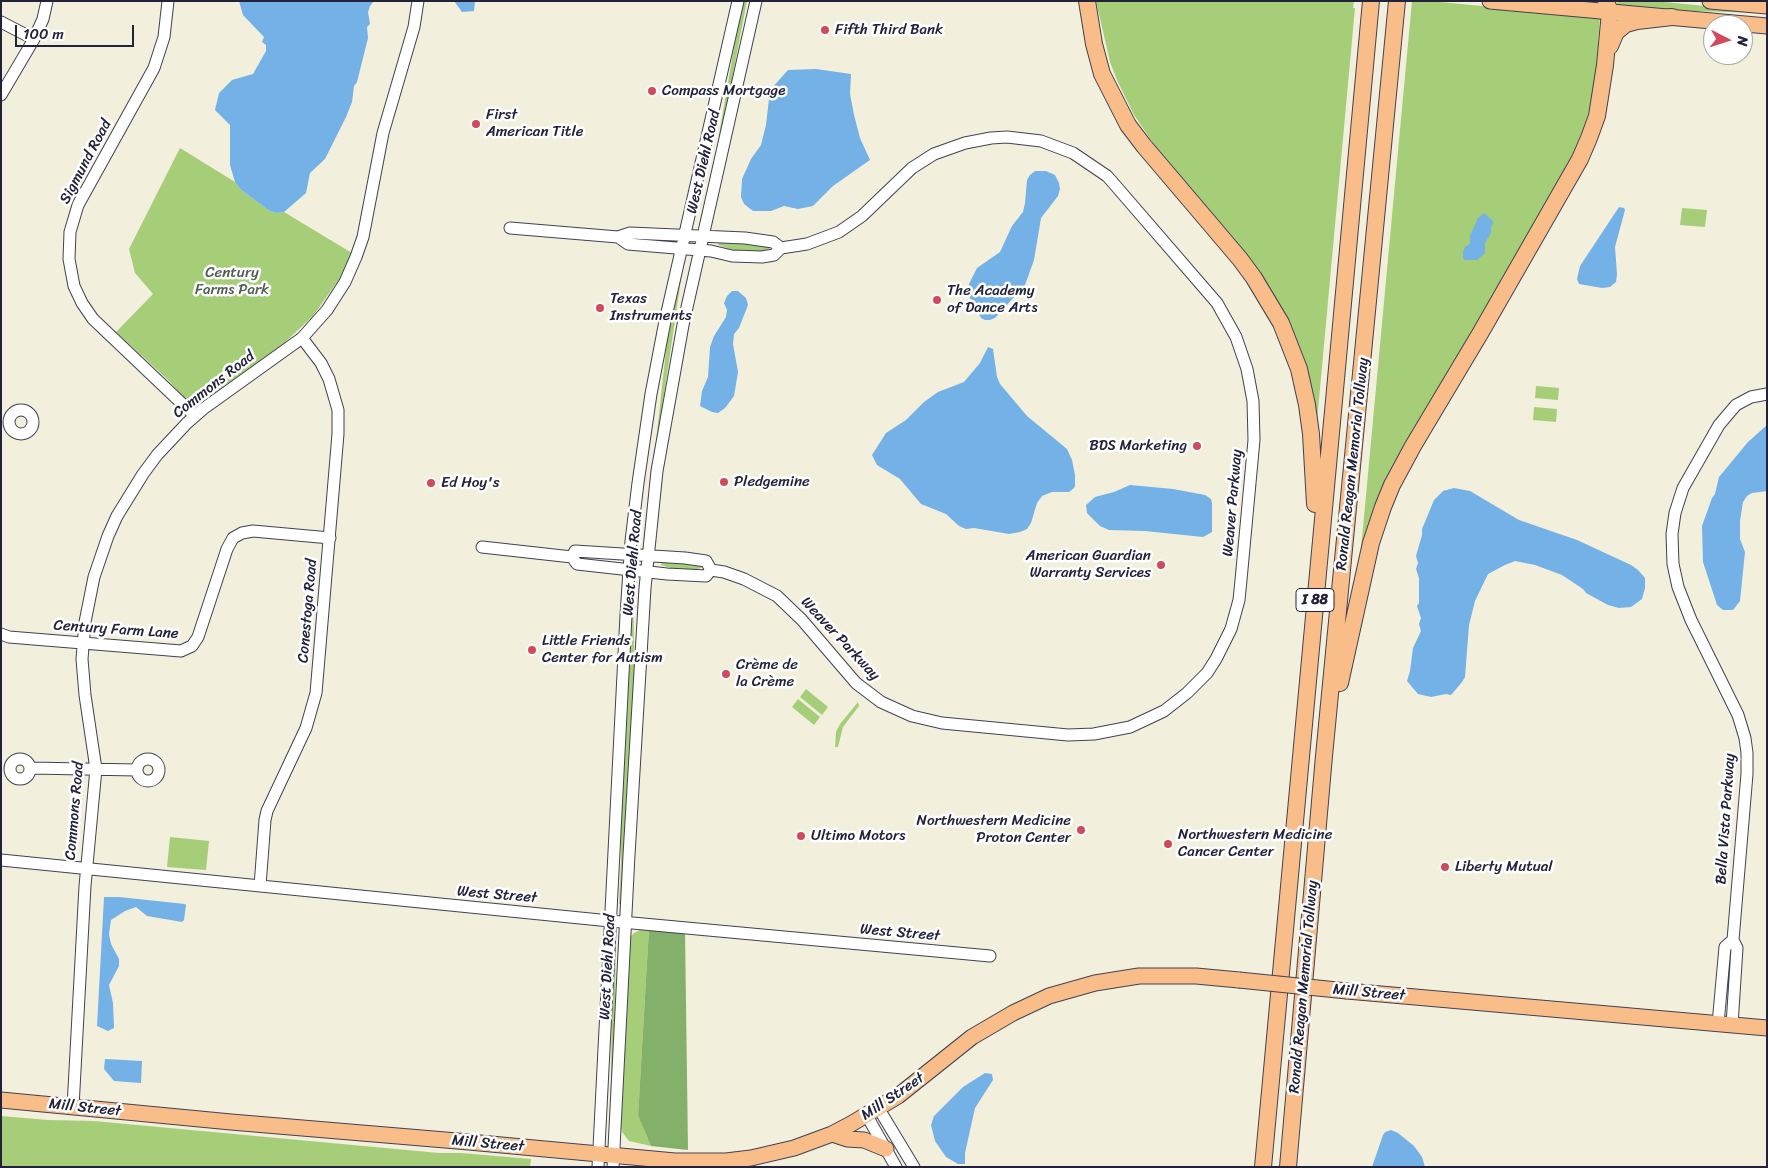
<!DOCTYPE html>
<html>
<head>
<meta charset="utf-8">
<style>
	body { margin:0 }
	#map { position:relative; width:1768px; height:1168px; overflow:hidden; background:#f3efdd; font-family:Sriracha,sans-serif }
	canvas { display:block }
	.frame { position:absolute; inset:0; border:2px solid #22223b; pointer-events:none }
	.north { position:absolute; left:1703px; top:15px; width:50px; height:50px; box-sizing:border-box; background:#fff; border:1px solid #a7a7b1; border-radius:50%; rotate:95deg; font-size:14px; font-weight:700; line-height:20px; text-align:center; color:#22223b }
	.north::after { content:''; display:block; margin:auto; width:18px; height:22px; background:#d1495b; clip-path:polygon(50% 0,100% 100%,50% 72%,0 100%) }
	.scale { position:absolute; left:15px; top:25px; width:119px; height:22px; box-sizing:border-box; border:2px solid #22223b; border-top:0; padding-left:6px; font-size:15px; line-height:18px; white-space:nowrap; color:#22223b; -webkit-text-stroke:4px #fff; paint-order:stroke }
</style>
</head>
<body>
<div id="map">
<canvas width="1768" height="1168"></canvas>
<div class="frame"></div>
<div class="north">N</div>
<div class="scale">100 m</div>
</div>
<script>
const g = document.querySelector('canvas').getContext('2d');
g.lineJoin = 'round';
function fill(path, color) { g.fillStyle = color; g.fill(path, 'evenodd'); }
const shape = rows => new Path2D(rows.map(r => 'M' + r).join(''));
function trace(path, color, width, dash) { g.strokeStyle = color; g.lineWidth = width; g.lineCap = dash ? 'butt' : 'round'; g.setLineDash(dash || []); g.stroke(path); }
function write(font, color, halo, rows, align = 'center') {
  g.font = font + ' Sriracha,sans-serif'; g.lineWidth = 5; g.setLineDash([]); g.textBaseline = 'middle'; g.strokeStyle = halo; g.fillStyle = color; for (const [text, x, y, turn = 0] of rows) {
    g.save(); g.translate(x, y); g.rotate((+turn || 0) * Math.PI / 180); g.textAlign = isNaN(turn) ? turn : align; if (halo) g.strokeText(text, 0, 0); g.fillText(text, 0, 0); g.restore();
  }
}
const green = shape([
	[742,1,747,1,721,136,719,135],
	[1096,1,1354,1,1353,8,1355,8,1317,421,1289,322,1277,300,1252,262,1160,153,1134,115,1117,80,1110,62],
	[1412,1,1429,1,1600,17,1596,75,1588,115,1577,146,1566,169,1362,553,1361,549],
	[1620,1,1654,1,1767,12,1767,13,1647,10,1615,7,1616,4],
	[180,148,235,182,240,189,268,210,276,213,284,212,352,253,342,275,313,316,282,345,197,405,190,404,167,379,116,332,153,294,135,273,129,249],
	[1682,208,1707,210,1705,227,1680,225],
	[738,241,770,247,770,248,766,251,749,251,733,250,718,245,719,242],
	[680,273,682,273,657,442,656,442,669,322],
	[1536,386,1559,388,1558,400,1535,398],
	[1534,407,1557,409,1556,422,1533,420],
	[675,561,701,564,704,567,694,570,677,570,661,565,662,562],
	[633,586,635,707,622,904,619,904,621,864,621,785],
	[806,689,828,707,822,715,800,697],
	[798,699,820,717,814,725,792,707],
	[858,702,859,706,843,727,838,747,835,747,836,732,840,724],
	[170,837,209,841,206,870,167,867],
	[649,928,638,1116,651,1146,629,1141,622,1132,620,1120,629,938,634,933,642,929],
	[615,939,616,940,614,1062,609,1133,611,1079,612,978],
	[1,1116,48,1120,94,1121,439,1153,461,1153,531,1159,530,1167,1,1167]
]);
const forest = shape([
	[649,928,685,930,688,1150,651,1146,638,1116]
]);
const water = shape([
	[239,1,374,1,370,6,368,12,370,24,367,27,368,38,357,82,354,86,352,102,346,117,325,159,310,173,306,193,284,212,276,213,268,210,240,189,235,182,230,165,230,125,215,110,219,93,232,80,253,74,266,51,266,45,262,42,264,37,243,15],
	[454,1,475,1,474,11,462,12],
	[816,69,851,74,850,94,854,115,860,138,870,160,833,186,813,206,798,209,784,206,771,211,753,211,744,204,741,197,742,179,751,159,761,145,766,125,770,90,788,70],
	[1035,171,1046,171,1055,175,1059,183,1060,189,1058,196,1041,218,1034,260,1025,285,995,318,990,320,985,320,981,318,970,298,969,284,977,268,1000,252,1012,226,1023,212,1025,203,1027,180,1030,175],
	[1619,207,1624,208,1625,210,1615,247,1617,274,1616,282,1610,287,1602,288,1579,284,1577,279,1580,266],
	[1484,213,1494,222,1491,227,1491,233,1485,243,1485,253,1477,260,1465,260,1463,258,1463,252,1465,247,1470,244,1470,236,1478,218],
	[732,291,738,291,746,298,748,305,739,328,734,334,733,344,738,372,734,396,725,408,718,413,712,412,700,406,702,391,708,377,710,347,714,336,726,317,727,310,724,303,727,296],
	[988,347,993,349,997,377,1000,384,1027,416,1067,449,1072,460,1075,475,1075,486,1074,488,1069,492,1052,492,1042,496,1037,503,1031,523,1027,529,1020,532,1009,534,974,528,966,529,959,526,946,514,921,504,900,479,877,465,872,455,886,433,906,420,924,402,938,392,964,382,980,363],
	[1767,425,1767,491,1752,493,1747,496,1743,502,1740,521,1740,539,1745,552,1740,601,1733,610,1723,610,1717,605,1703,562,1702,526,1712,498,1715,494,1719,477,1748,442],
	[1130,485,1173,489,1205,495,1211,499,1212,503,1212,532,1203,537,1145,531,1109,530,1100,526,1087,513,1086,505,1095,497,1114,492],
	[1454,488,1470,491,1519,520,1577,540,1631,565,1638,570,1645,578,1645,588,1642,599,1631,607,1619,608,1608,605,1586,593,1583,589,1562,575,1535,565,1515,561,1505,565,1488,574,1475,601,1469,625,1465,677,1462,682,1451,695,1446,694,1431,697,1418,694,1407,681,1410,671,1413,648,1421,631,1419,624,1421,618,1417,606,1419,603,1419,578,1416,569,1418,563,1416,556,1422,535,1422,529,1434,500,1443,491],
	[104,897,119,897,185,904,186,905,184,920,182,922,147,916,136,907,125,911,111,920,109,934,111,944,119,959,119,966,109,985,113,1003,114,1028,108,1031,97,1026],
	[105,1059,142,1061,141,1083,114,1081,104,1069],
	[985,1073,992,1074,993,1080,975,1108,965,1153,965,1164,958,1164,946,1157,935,1141,931,1125,934,1116,963,1087],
	[1391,1130,1398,1133,1414,1146,1422,1157,1425,1167,1372,1167,1383,1135,1385,1132]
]);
const minor = shape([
	[168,1,164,37,154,68,78,205,70,232,69,259,74,286,82,303,93,319,195,416],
	[1,22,34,39],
	[1,95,34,39,43,19,47,1],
	[510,228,618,237,630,233,745,238,773,242,781,248],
	[618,237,628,244,711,251,732,256,762,257,774,255,781,248,807,244,839,232,862,216,912,168,934,154,965,143,991,138,1007,137,1041,141,1073,153,1107,176,1115,185,1217,303,1236,337,1247,369,1253,401,1254,440,1241,580,1239,600,1231,629,1216,659,1207,673,1187,693,1164,711,1130,727,1094,734,1068,735,942,723,912,716,881,702,856,683,802,620,777,596,744,579,724,572,711,570],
	'9 422a12 12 0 1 1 24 0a12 12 0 1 1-24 0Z',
	[482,547,572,557,577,564,667,574,706,576,711,570],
	[572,557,575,551,685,558,706,561,711,570],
	[1,634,9,637,181,651,192,646,198,637,227,549,233,538,242,533,253,531,330,538],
	'10 769a10 10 0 1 1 20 0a10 10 0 1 1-20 0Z',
	'137 770a11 11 0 1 1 22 0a11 11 0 1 1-22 0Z',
	[30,768,137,770],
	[1,860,600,920,990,956],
	[260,886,265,820,267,811,306,728,316,693,338,434,338,410,329,379,321,363,302,338],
	[1718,1024,1725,947,1733,940],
	[1732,1025,1737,948,1733,940,1747,774,1747,753,1745,738,1738,715,1691,620,1678,587,1673,564,1672,534,1675,513,1683,488,1719,425,1736,405,1751,397,1767,394],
	[73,1107,85,886,96,769,85,695,82,659,85,622,94,577,108,536,117,516,143,474,157,455,187,423,203,409,302,338,327,310,345,282,356,257,363,237,383,133,414,27,418,1],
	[879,1109,914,1167],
	[867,1116,896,1167],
	[598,1167,626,615,631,541,638,483,651,394,665,321,738,1],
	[613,1167,629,855,645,588,657,471,683,325,756,1]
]);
const major = shape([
	[1490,1,1767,26],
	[1710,1,1767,6],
	[1347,991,1767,1028],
	[1,1100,231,1122,469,1142,675,1161,726,1161,751,1158,794,1148,832,1134,851,1124,898,1096,972,1037,1013,1013,1049,996,1095,983,1139,976,1196,976,1239,980],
	[832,1134,847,1139,864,1140,886,1149]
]);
const highway = shape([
	[1087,1,1094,44,1102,74,1128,125,1144,146,1240,259,1254,278,1281,323,1299,369,1307,405,1311,434,1315,504],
	[1610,46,1616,32,1626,24,1637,21,1672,17],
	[1340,683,1371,543,1383,507,1392,485,1413,446,1481,332,1580,159,1589,138,1597,116,1605,65,1610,12,1606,1],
	[1263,1167,1371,1],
	[1288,1167,1324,756,1397,1]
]);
const majorBridge = shape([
	[1239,980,1347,991]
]);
const markers = [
	[825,30,5,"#d1495b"],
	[652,91,5,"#d1495b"],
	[476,124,5,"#d1495b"],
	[937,300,5,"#d1495b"],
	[600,308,5,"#d1495b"],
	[1197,446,5,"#d1495b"],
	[724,482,5,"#d1495b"],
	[431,483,5,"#d1495b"],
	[1161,565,5,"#d1495b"],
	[532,650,5,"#d1495b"],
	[726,674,5,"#d1495b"],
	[1081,830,5,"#d1495b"],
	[801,836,5,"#d1495b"],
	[1168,844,5,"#d1495b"],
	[1445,867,5,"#d1495b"]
];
const shields = [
	[1315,600,38]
];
const shieldNames = [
	["I 88",1315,600]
];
const poiNames = [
	["Fifth Third Bank",835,30],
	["Compass Mortgage",662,91],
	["First",486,115],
	["American Title",486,132],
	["The Academy",947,291],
	["of Dance Arts",947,308],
	["Texas",610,299],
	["Instruments",610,316],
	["BDS Marketing",1187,446,"right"],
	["Pledgemine",734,482],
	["Ed Hoy's",441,483],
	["American Guardian",1151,556,"right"],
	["Warranty Services",1151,573,"right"],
	["Little Friends",542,641],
	["Center for Autism",542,658],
	["Crème de",736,665],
	["la Crème",736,682],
	["Northwestern Medicine",1071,821,"right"],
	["Proton Center",1071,838,"right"],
	["Northwestern Medicine",1178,835],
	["Cancer Center",1178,852],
	["Ultimo Motors",811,836],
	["Liberty Mutual",1455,867]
];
const streetNames = [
	["Sigmund Road",86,162,-62],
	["West Diehl Road",704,162,-77],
	["Commons Road",214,385,-38],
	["Ronald Reagan Memorial Tollway",1353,464,-84],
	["Weaver Parkway",1233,503,-85],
	["West Diehl Road",633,563,-85],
	["Conestoga Road",308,611,-85],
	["Century Farm Lane",116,630,4],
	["Weaver Parkway",840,639,47],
	["Commons Road",75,811,-85],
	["Bella Vista Parkway",1726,819,-86],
	["West Street",497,895,5],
	["West Street",900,933,5],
	["West Diehl Road",608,967,-87],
	["Ronald Reagan Memorial Tollway",1304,987,-85],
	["Mill Street",1369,993,5],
	["Mill Street",893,1097,-34],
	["Mill Street",85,1108,6],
	["Mill Street",488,1144,5]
];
const parkNames = [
	["Century",232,273],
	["Farms Park",232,290]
];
fill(green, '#a6ce79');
fill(forest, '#84b169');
fill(water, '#73b1e6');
trace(minor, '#414153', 13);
trace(major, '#414153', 17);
trace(highway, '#414153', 18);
trace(minor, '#fff', 11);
trace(major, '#f8bd89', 15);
trace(highway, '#f8bd89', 16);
trace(majorBridge, '#414153', 17, []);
trace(majorBridge, '#f8bd89', 15);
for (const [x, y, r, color] of markers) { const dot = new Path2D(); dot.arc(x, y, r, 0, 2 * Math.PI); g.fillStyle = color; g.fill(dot); trace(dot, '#fff', 2); }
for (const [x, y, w] of shields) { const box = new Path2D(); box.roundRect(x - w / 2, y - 11.5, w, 23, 4); g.fillStyle = '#fff'; g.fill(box); trace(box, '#22223b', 1); }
write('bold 14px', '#22223b', null, shieldNames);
write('15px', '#22223b', '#fff', poiNames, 'left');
write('15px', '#22223b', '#fff', streetNames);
write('15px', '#505e51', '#fff', parkNames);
</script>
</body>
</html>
